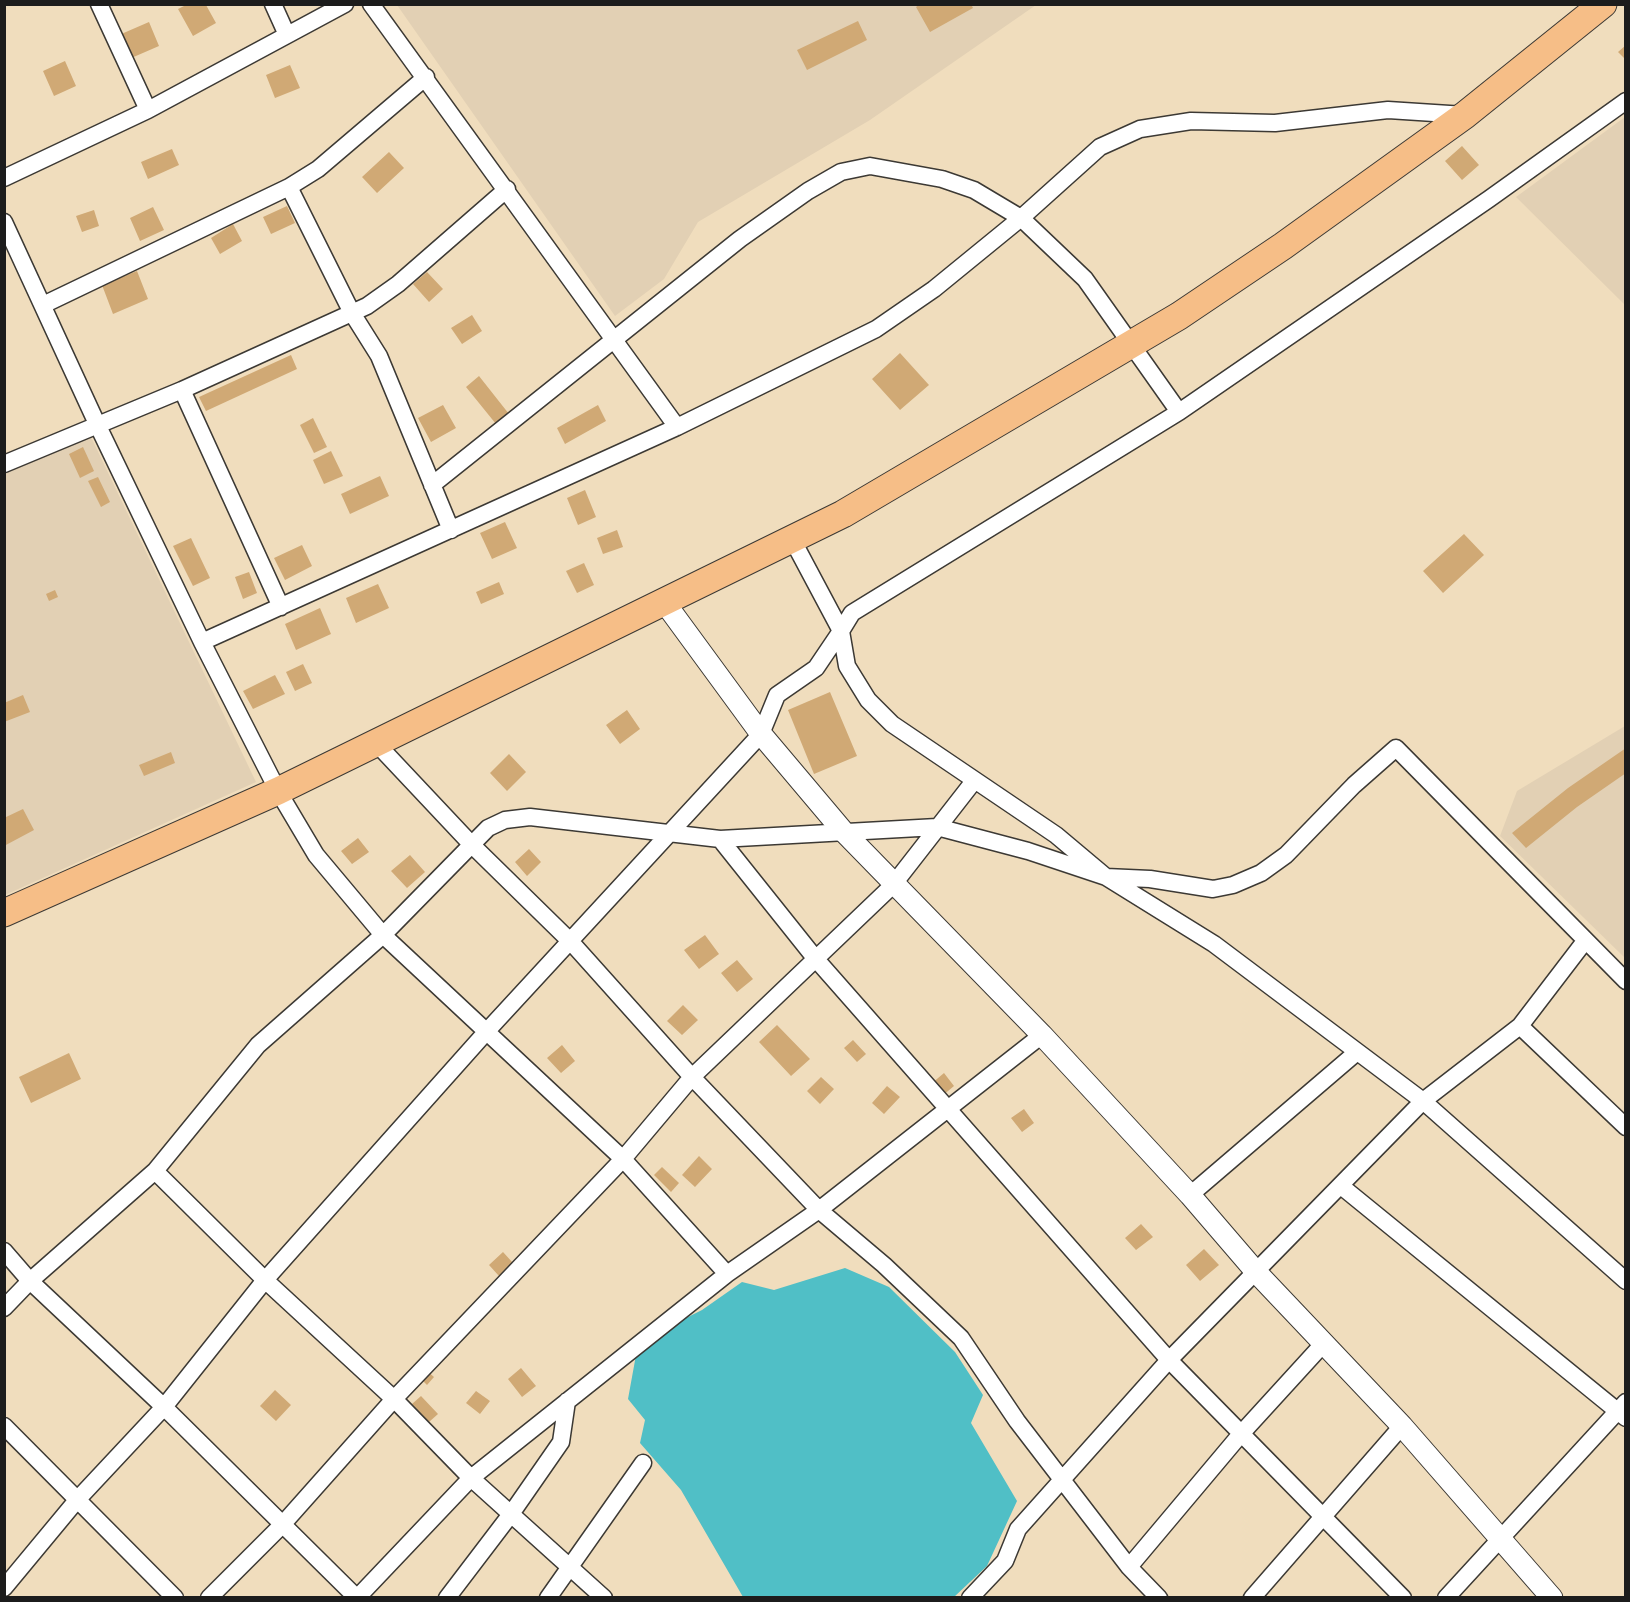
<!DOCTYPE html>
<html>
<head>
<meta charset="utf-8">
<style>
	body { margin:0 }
	#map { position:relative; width:1630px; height:1602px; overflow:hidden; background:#f0ddbd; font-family:"Shantell Sans",sans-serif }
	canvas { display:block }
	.frame { position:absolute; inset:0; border:6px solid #1c1c1c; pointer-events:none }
</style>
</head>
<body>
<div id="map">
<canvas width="1630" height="1602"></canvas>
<div class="frame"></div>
</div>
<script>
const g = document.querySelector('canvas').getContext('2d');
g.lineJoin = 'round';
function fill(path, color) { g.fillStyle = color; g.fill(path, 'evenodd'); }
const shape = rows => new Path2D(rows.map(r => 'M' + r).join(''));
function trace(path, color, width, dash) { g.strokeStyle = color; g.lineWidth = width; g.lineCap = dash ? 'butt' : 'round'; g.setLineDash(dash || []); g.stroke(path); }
const built = shape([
	[397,5,1036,5,870,120,698,222,664,279,615,316],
	[1625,117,1625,305,1516,197],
	[91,437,256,782,5,895,5,472],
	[1625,726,1625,958,1500,836,1517,791]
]);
const water = shape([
	[845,1268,889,1287,955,1352,983,1395,971,1423,1017,1501,987,1566,954,1597,743,1597,681,1490,640,1443,645,1420,628,1399,636,1355,664,1329,702,1310,742,1282,774,1290]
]);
const building = shape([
	[920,4,971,4,973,8,930,32,916,7],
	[186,5,206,5,216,23,193,36,178,9],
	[858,21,867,40,807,70,797,50],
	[149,22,159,46,129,59,119,35],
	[1626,45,1626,60,1618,52],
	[65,61,76,86,54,96,43,71],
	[290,65,300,88,275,98,266,75],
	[1462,146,1479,165,1462,180,1445,161],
	[172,149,179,165,148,179,141,162],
	[389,152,404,168,377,193,362,177],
	[287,206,295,223,271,234,263,217],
	[153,207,164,230,140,241,130,218],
	[94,210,99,226,82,232,76,216],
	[233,224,242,241,220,254,211,238],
	[137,271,148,299,113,314,102,285],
	[427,272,443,289,429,302,413,284],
	[472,315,482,331,462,344,451,328],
	[900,353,929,385,900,410,872,379],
	[291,355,297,369,206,411,199,397],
	[479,376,509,414,496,424,466,387],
	[443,405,456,428,431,442,418,418],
	[598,405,606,421,565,444,557,428],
	[313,418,327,447,314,453,300,425],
	[83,447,94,471,80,478,69,454],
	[331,451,343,476,324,484,313,460],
	[380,476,389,496,350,514,341,494],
	[98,477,110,502,101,507,88,481],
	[585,490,596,517,578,525,567,498],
	[505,522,517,548,492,559,480,533],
	[617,530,623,547,603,554,597,538],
	[1464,534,1484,555,1443,593,1423,571],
	[191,538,210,578,193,586,173,546],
	[302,545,312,566,285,580,274,558],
	[584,563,594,585,577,593,566,571],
	[249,572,257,593,243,599,235,577],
	[499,582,504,594,481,604,476,592],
	[378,584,389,608,356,623,346,598],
	[55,590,58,597,49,601,46,594],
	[320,608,331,634,296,650,285,624],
	[303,664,312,683,295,691,286,672],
	[275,675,285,694,253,709,243,691],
	[830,692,857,756,814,774,788,710],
	[23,695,30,712,4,722,4,703],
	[627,710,640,729,620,744,606,725],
	[1626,748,1626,773,1577,807,1526,848,1512,833,1568,788],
	[171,752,175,763,144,776,139,765],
	[509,754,526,772,507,791,490,773],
	[23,809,34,830,4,846,4,818],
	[358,838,369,852,352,864,341,851],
	[529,849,541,862,527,876,515,862],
	[410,855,425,872,407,888,391,871],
	[705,935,719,954,699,969,684,950],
	[737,960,753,979,737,992,721,973],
	[683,1005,698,1020,682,1035,667,1021],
	[777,1025,810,1059,791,1076,759,1042],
	[853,1040,866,1054,857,1062,844,1048],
	[562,1045,575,1061,561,1073,547,1058],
	[69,1053,81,1079,31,1103,19,1077],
	[944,1073,954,1086,942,1096,931,1084],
	[821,1077,834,1089,820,1104,807,1091],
	[887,1086,900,1097,884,1114,872,1103],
	[1024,1109,1034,1123,1022,1132,1011,1118],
	[699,1156,712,1169,695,1187,682,1175],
	[662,1167,679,1183,671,1192,654,1175],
	[1141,1224,1153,1237,1136,1250,1125,1238],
	[1204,1249,1219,1265,1200,1281,1186,1265],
	[503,1252,513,1263,499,1276,489,1265],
	[521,1368,536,1386,522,1397,508,1379],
	[426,1370,434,1377,427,1385,419,1377],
	[275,1390,291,1405,276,1421,260,1406],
	[476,1391,490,1401,480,1414,466,1403],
	[421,1396,438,1414,429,1422,412,1404]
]);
const minor = shape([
	[99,4,148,110],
	[273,4,287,35],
	[371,4,677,427],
	[1626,101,1489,199,1179,412,852,613,841,631,847,666,868,700,892,724,1056,835,1106,877,1150,879,1213,889,1233,885,1261,873,1286,855,1354,785,1396,748,1626,981],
	[4,178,148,110,345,4],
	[289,187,352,313,379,356,451,530],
	[4,222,98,426,202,642,278,791,316,855,383,935,623,1159,727,1274],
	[43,305,289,187,318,169,426,77],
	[182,390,281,607],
	[4,464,182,390,367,306,398,284,507,189],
	[432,485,740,239,808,191,841,172,870,166,942,179,974,190,1021,218,1100,147,1140,129,1191,121,1275,123,1388,110,1465,115],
	[202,642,677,427,876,329,934,289,1021,218,1085,279,1179,412],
	[376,743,472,845,571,942,692,1077,819,1210,884,1265,961,1338,1017,1421,1129,1567,1159,1598],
	[720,839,815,958,1169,1360,1403,1598],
	[1520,1026,1626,1127],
	[1341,1186,1626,1418],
	[1190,1195,1357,1052],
	[4,1251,30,1281,164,1407,357,1598],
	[4,1308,30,1281,155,1171],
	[4,1426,175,1598],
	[1129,1567,1240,1435,1324,1343],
	[4,1588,77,1500,164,1407,265,1280,487,1031,761,734,777,695,816,668,841,631,792,539],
	[209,1598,282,1525,394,1399,623,1159,692,1077,893,885,974,781],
	[357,1598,471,1478,727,1274,819,1210,1042,1035],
	[447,1598,511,1514,561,1442,567,1401],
	[548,1598,643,1463],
	[604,1598,471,1478,394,1399,265,1280,155,1171,258,1045,383,935,488,828,505,820,530,817,720,839,937,827,1028,851,1106,877,1214,944,1423,1101,1626,1281],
	[970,1598,1005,1561,1018,1529,1169,1360,1423,1101,1520,1026,1585,941],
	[1252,1598,1402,1426],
	[1446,1598,1626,1402]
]);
const tertiary = shape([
	[665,603,761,734,842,830,1042,1035,1190,1195,1257,1273,1402,1426,1552,1598]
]);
const trunk = shape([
	[4,913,278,791,843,514,1179,316,1283,246,1465,115,1603,4]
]);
fill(built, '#e2d0b4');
fill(water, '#50bfc6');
fill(building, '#d0a975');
trace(minor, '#3c3934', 19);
trace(tertiary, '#3c3934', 23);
trace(trunk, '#3c3934', 29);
trace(minor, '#fff', 16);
trace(tertiary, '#fff', 21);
trace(trunk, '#f6be87', 27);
</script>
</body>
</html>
